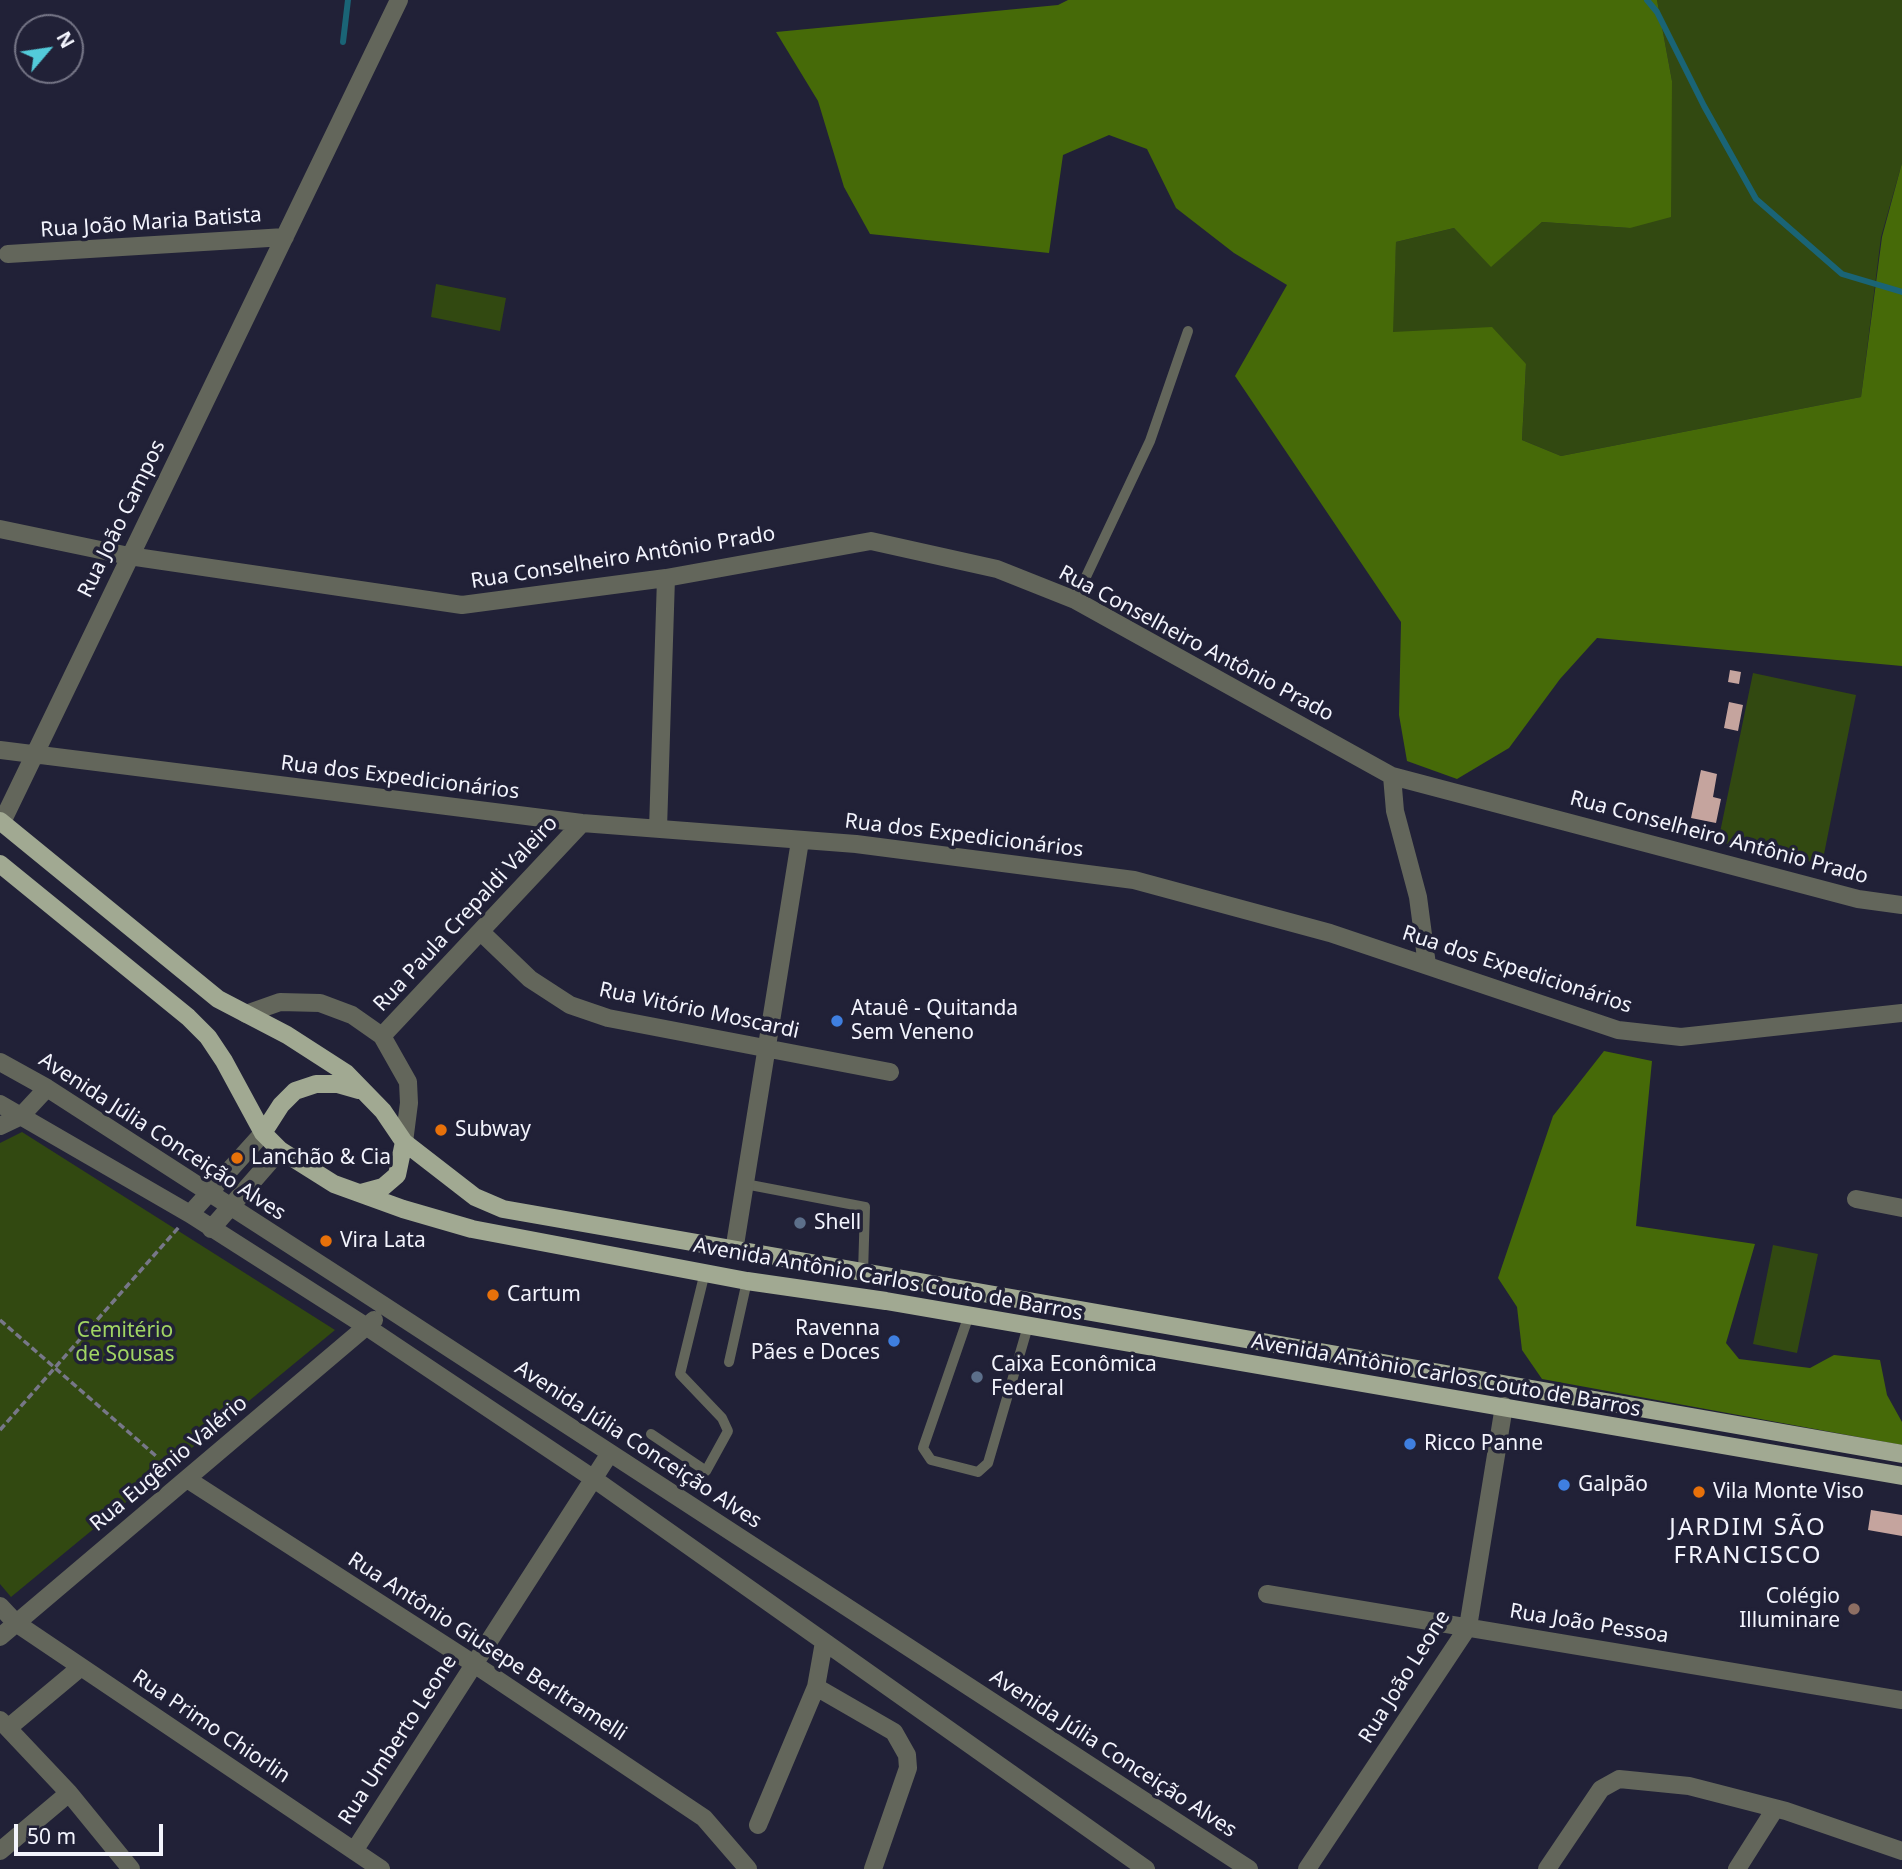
<!DOCTYPE html>
<html>
<head>
<meta charset="utf-8">
<style>
	body { margin:0 }
	#map { position:relative; width:1902px; height:1869px; overflow:hidden; background:#212137; font-family:"Noto Sans",sans-serif }
	canvas { display:block }
	.north { position:absolute; left:14px; top:14px; width:70px; height:70px; box-sizing:border-box; background:#212137; border:2px solid #757586; border-radius:50%; rotate:61deg; font-size:19px; font-weight:700; line-height:28px; text-align:center; color:#f3f4fd }
	.north::after { content:''; display:block; margin:auto; width:24px; height:32px; background:#53cbda; clip-path:polygon(50% 0,100% 100%,50% 72%,0 100%) }
	.scale { position:absolute; left:14px; top:1824px; width:149px; height:32px; box-sizing:border-box; border:4px solid #f3f4fd; border-top:0; padding-left:9px; font-size:21px; line-height:24px; white-space:nowrap; color:#f3f4fd; -webkit-text-stroke:5px #212137; paint-order:stroke }
</style>
</head>
<body>
<div id="map">
<canvas width="1902" height="1869"></canvas>
<div class="north">N</div>
<div class="scale">50 m</div>
</div>
<script>
const g = document.querySelector('canvas').getContext('2d');
g.lineJoin = 'round';
function fill(path, color) { g.fillStyle = color; g.fill(path, 'evenodd'); }
const shape = rows => new Path2D(rows.map(r => 'M' + r).join(''));
function trace(path, color, width, dash) { g.strokeStyle = color; g.lineWidth = width; g.lineCap = dash ? 'butt' : 'round'; g.setLineDash(dash || []); g.stroke(path); }
function write(font, color, halo, rows, align = 'center') {
  g.font = font + ' "Noto Sans",sans-serif'; g.lineWidth = 7; g.setLineDash([]); g.textBaseline = 'middle'; g.strokeStyle = halo; g.fillStyle = color; for (const [text, x, y, turn = 0] of rows) {
    g.save(); g.translate(x, y); g.rotate((+turn || 0) * Math.PI / 180); g.textAlign = isNaN(turn) ? turn : align; if (halo) g.strokeText(text, 0, 0); g.fillText(text, 0, 0); g.restore();
  }
}
const green = shape([
	[1657,0,1902,0,1902,163,1881,237,1861,397,1561,456,1522,440,1526,364,1392,332,1396,242,1454,228,1491,266,1542,222,1630,228,1672,81],
	[436,284,506,298,500,331,431,317],
	[1753,673,1856,695,1822,864,1718,842],
	[22,1132,335,1330,11,1597,0,1584,0,1143],
	[1773,1245,1818,1254,1797,1353,1753,1344]
]);
const forest = shape([
	[1068,0,1657,0,1672,81,1671,217,1630,228,1542,222,1491,267,1454,228,1396,242,1393,332,1492,327,1526,364,1522,440,1561,456,1861,397,1882,237,1902,163,1902,666,1597,638,1560,679,1509,748,1457,779,1407,761,1399,715,1401,622,1235,376,1287,285,1234,253,1176,208,1147,149,1109,135,1063,155,1049,253,870,234,844,187,818,101,776,32,1058,5],
	[1604,1051,1652,1061,1636,1226,1755,1244,1726,1343,1739,1359,1810,1368,1834,1355,1880,1360,1887,1395,1902,1422,1902,1445,1542,1379,1522,1350,1517,1307,1498,1278,1553,1116]
]);
const stream = shape([
	[1647,0,1657,12,1704,106,1756,199,1842,274,1902,292],
	[343,42,348,0]
]);
const building = shape([
	[1730,670,1741,672,1739,684,1728,682],
	[1729,702,1743,705,1738,731,1724,728],
	[1701,770,1717,774,1713,797,1721,799,1716,823,1691,818],
	[1871,1510,1902,1515,1902,1536,1868,1530]
]);
const path = shape([
	[0,1320,156,1456],
	[0,1430,179,1227]
]);
const service = shape([
	[1075,600,1150,441,1188,331],
	[745,1184,865,1207,863,1273],
	[969,1315,923,1448,931,1460,978,1472,988,1463,1028,1326],
	[729,1362,747,1281],
	[651,1434,706,1471,728,1431,722,1418,680,1374,705,1272]
]);
const minor = shape([
	[8,254,285,237],
	[0,529,129,556,462,605,666,578,871,541,997,569,1075,600,1392,776,1858,899,1902,905],
	[0,750,582,823,856,844,1134,880,1330,933,1618,1030,1681,1037,1902,1013],
	[1392,776,1395,811,1418,897,1427,965],
	[2,822,399,0],
	[658,829,666,578],
	[482,933,530,979,570,1005,608,1018,890,1072],
	[246,1014,280,1002,320,1003,352,1015,382,1036,408,1082,409,1103,404,1142],
	[382,1036,582,823],
	[0,1062,47,1088,343,1279,1249,1869],
	[0,1104,190,1214,367,1327,594,1479,1146,1869],
	[0,1126,21,1116,47,1088],
	[1856,1199,1902,1208],
	[190,1214,263,1133],
	[211,1229,280,1150],
	[734,1251,800,841],
	[187,1479,474,1664,704,1818,748,1869],
	[1267,1594,1902,1700],
	[0,1606,16,1623,381,1869],
	[0,1637,374,1320],
	[816,1687,894,1732,907,1755,908,1768,873,1869],
	[0,1720,69,1793,131,1869],
	[8,1728,81,1667],
	[758,1825,816,1687,824,1642],
	[0,1851,69,1793],
	[354,1851,610,1453],
	[1307,1869,1468,1627,1504,1406],
	[1547,1869,1601,1789,1619,1779,1689,1786,1786,1811,1902,1851],
	[1737,1869,1775,1809]
]);
const primary = shape([
	[0,821,218,999,287,1035,346,1073,383,1111,404,1142,475,1197,503,1209,1902,1454],
	[0,864,188,1017,208,1037,224,1061,263,1133,280,1150,334,1184,403,1209,472,1229,747,1281,886,1301,1902,1476],
	[263,1133,281,1105,295,1091,316,1084,338,1084,359,1090],
	[361,1193,383,1187,397,1175,404,1142]
]);
const markers = [
	[837,1021,7,"#3f7fe0"],
	[441,1130,7,"#e8710a"],
	[237,1158,7,"#e8710a"],
	[800,1223,7,"#5c6f8a"],
	[326,1241,7,"#e8710a"],
	[493,1295,7,"#e8710a"],
	[894,1341,7,"#3f7fe0"],
	[977,1377,7,"#5c6f8a"],
	[1410,1444,7,"#3f7fe0"],
	[1564,1485,7,"#3f7fe0"],
	[1699,1492,7,"#e8710a"],
	[1854,1609,7,"#8d6e63"]
];
const streetNames = [
	["Rua João Maria Batista",151,223,-4],
	["Rua João Campos",122,519,-64],
	["Rua Conselheiro Antônio Prado",623,558,-9],
	["Rua Conselheiro Antônio Prado",1196,644,28],
	["Rua dos Expedicionários",400,778,7],
	["Rua dos Expedicionários",964,836,7],
	["Rua Conselheiro Antônio Prado",1719,838,15],
	["Rua Paula Crepaldi Valeiro",466,914,-47],
	["Rua dos Expedicionários",1517,970,18],
	["Rua Vitório Moscardi",699,1011,12],
	["Avenida Júlia Conceição Alves",162,1137,33],
	["Avenida Antônio Carlos Couto de Barros",888,1280,10],
	["Avenida Antônio Carlos Couto de Barros",1446,1376,10],
	["Avenida Júlia Conceição Alves",638,1445,33],
	["Rua Eugênio Valério",169,1464,-40],
	["Rua João Pessoa",1589,1624,9],
	["Rua Antônio Giusepe Berltramelli",487,1647,33],
	["Rua João Leone",1405,1677,-58],
	["Rua Primo Chiorlin",211,1727,34],
	["Rua Umberto Leone",398,1740,-57],
	["Avenida Júlia Conceição Alves",1113,1754,33]
];
const poiNames = [
	["Atauê - Quitanda",851,1009],
	["Sem Veneno",851,1033],
	["Subway",455,1130],
	["Lanchão & Cia",251,1158],
	["Shell",814,1223],
	["Vira Lata",340,1241],
	["Cartum",507,1295],
	["Ravenna",880,1329,"right"],
	["Pães e Doces",880,1353,"right"],
	["Caixa Econômica",991,1365],
	["Federal",991,1389],
	["Ricco Panne",1424,1444],
	["Galpão",1578,1485],
	["Vila Monte Viso",1713,1492],
	["Colégio",1840,1597,"right"],
	["Illuminare",1840,1621,"right"]
];
const parkNames = [
	["Cemitério",125,1331],
	["de Sousas",125,1355]
];
const quarterNames = [
	["JARDIM SÃO",1748,1528],
	["FRANCISCO",1748,1556]
];
fill(green, '#324911');
fill(forest, '#466a08');
trace(stream, '#1a6476', 6);
fill(building, '#c5a49e');
trace(path, '#778', 3.5, [7, 3.5]);
trace(service, '#63665b', 10);
trace(minor, '#63665b', 18);
trace(primary, '#a1a992', 18);
for (const [x, y, r, color] of markers) { const dot = new Path2D(); dot.arc(x, y, r, 0, 2 * Math.PI); g.fillStyle = color; g.fill(dot); trace(dot, '#212137', 2.5); }
write('21px', '#f3f4fd', '#212137', streetNames);
write('21px', '#f3f4fd', '#212137', poiNames, 'left');
write('21px', '#a1d563', '#212137', parkNames);
g.letterSpacing = '2px';
write('24px', '#f3f4fd', '#212137', quarterNames);
g.letterSpacing = '0px';
</script>
</body>
</html>
